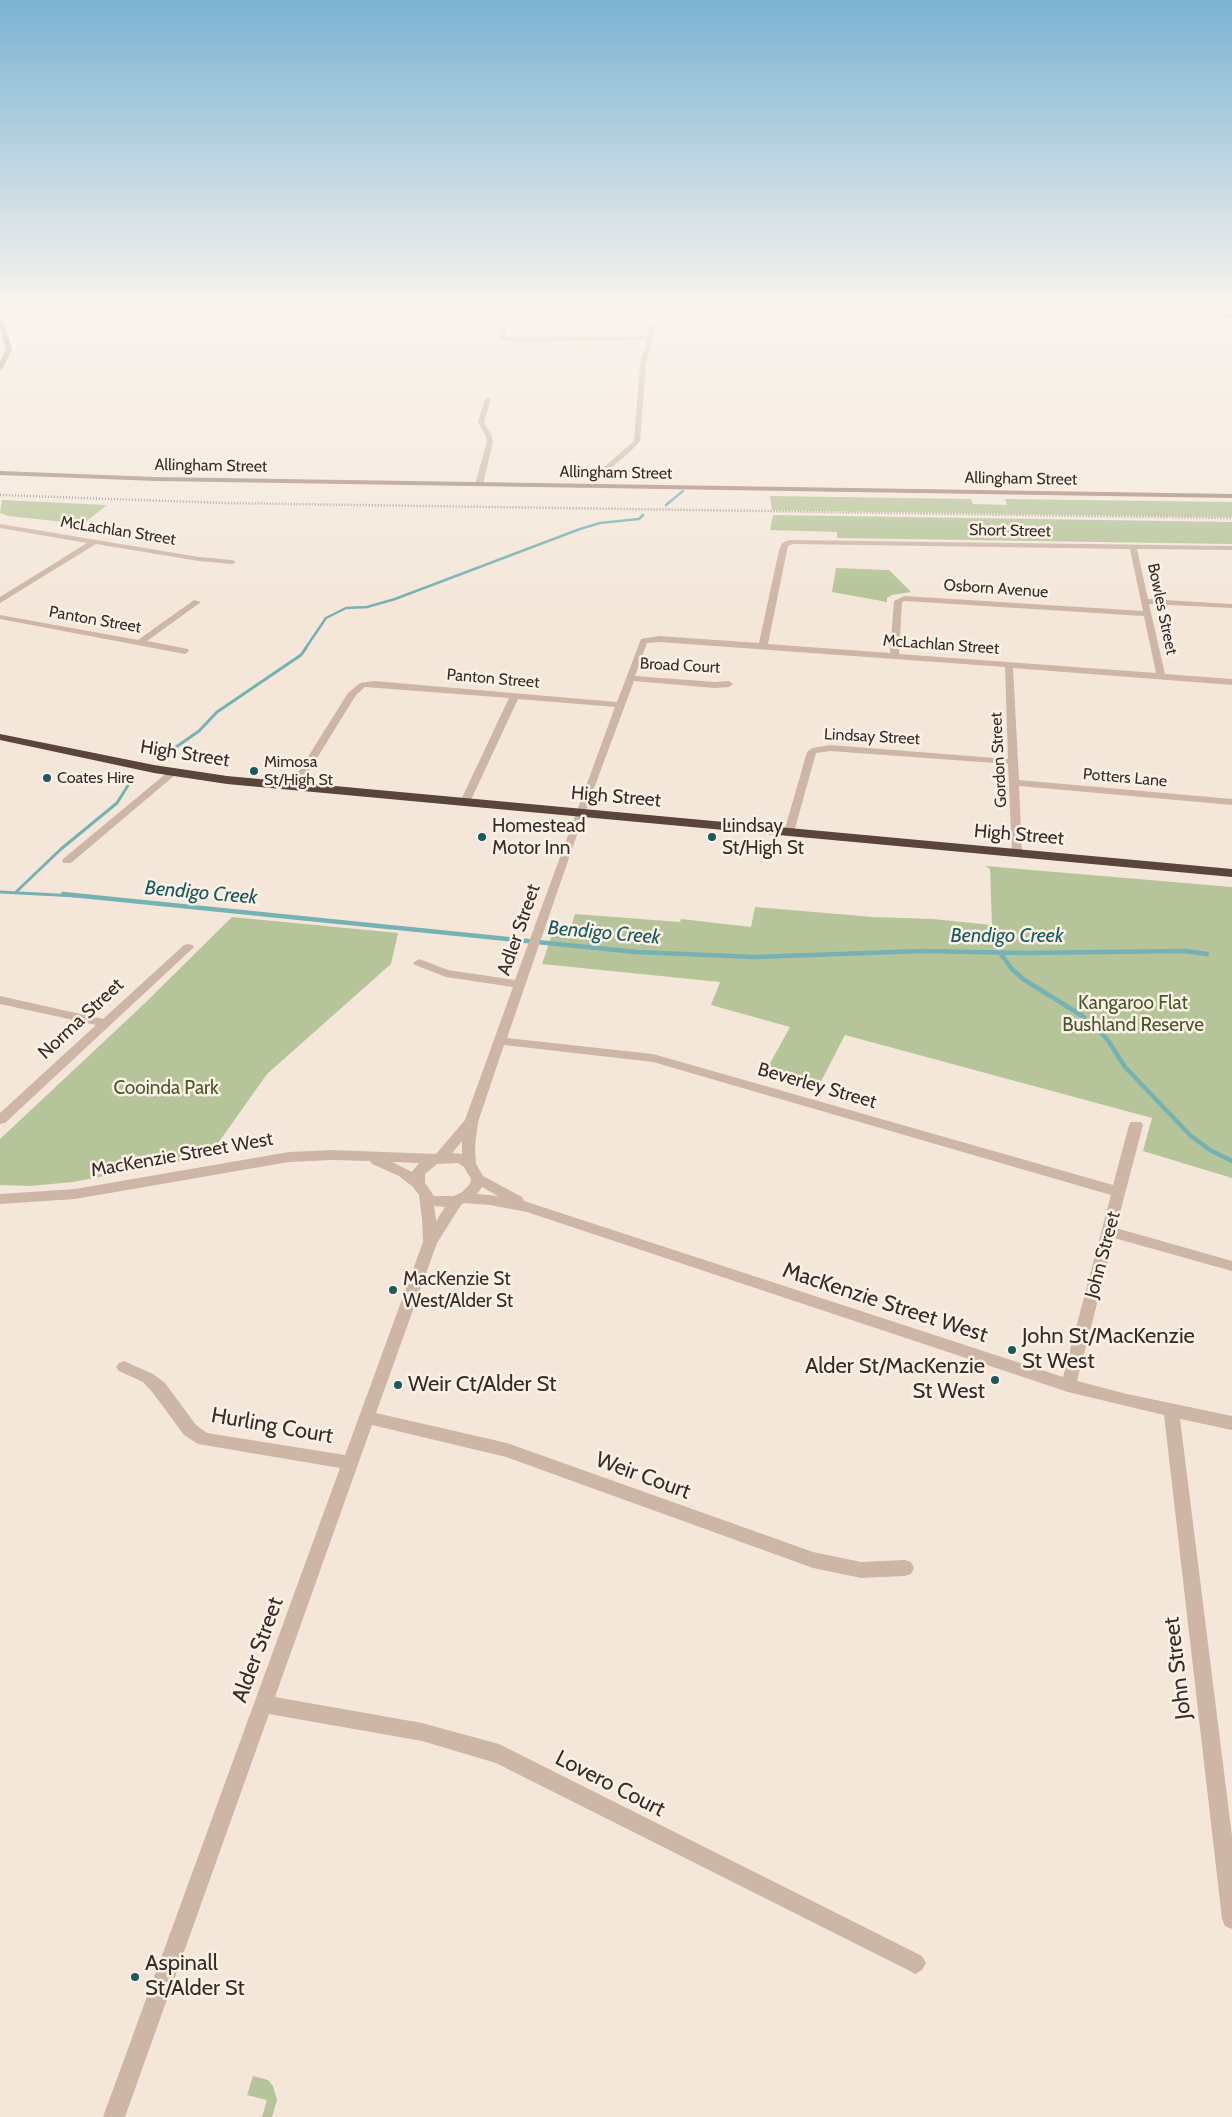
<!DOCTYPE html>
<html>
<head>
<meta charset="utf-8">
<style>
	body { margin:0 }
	canvas { display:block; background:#f4e7da }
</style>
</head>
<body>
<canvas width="1232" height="2117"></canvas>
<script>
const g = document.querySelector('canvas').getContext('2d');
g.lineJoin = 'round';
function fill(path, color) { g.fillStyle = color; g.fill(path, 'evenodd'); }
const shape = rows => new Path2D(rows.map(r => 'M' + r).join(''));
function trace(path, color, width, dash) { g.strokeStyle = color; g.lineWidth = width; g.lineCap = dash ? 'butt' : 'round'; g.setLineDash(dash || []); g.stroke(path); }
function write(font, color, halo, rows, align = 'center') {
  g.font = font + ' Cabin,sans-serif'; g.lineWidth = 5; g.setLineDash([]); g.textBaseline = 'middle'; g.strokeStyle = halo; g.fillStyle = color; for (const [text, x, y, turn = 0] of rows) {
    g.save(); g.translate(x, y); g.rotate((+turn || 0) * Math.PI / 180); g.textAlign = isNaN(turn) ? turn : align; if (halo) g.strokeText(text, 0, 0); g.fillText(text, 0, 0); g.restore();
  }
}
const green = shape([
	[770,496,971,499,973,504,1007,505,1005,499,1232,502,1232,517,772,510],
	[2,500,107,505,83,524,8,516,0,513],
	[773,515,1232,522,1232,544,837,538,837,532,770,530],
	[836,568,889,570,911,592,892,595,887,598,887,602,832,592],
	[985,866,1232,887,1232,1178,1143,1151,1152,1118,845,1035,816,1091,763,1076,790,1027,711,1005,720,982,542,964,555,925,571,927,575,914,680,922,681,919,751,927,755,907,873,917,933,919,992,925,990,869],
	[232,917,398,933,391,964,267,1074,209,1156,73,1182,30,1186,0,1185,0,1139,144,1004],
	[253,2076,268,2080,273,2086,277,2100,272,2117,262,2117,267,2100,247,2095]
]);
const streamFar2 = shape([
	[666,505,683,491],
	[305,649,326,618,346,608,367,607,395,599,580,529,600,523,639,519,643,515]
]);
const streamFar1 = shape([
	[166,754,199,731,217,712,301,655,306,648],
	[0,892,77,896],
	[16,892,61,849,117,803,132,779]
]);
const stream = shape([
	[63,894,636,952,755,957,922,951,1023,953,1185,951,1207,954],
	[1000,953,1011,968,1023,979,1081,1015,1093,1025,1107,1039,1125,1067,1190,1135,1210,1150,1232,1161]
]);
const street = shape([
	[788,303,795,303,792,305,788,303],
	[82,304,80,307,0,317,0,313,82,304],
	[653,324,656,326,646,364,640,441,630,452,601,476,595,487,591,487,596,474,634,441,640,364,647,340,514,342,500,338,500,328,505,327,505,336,514,338,647,336,650,326,653,324],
	[488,397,491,399,484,422,492,436,493,442,483,484,479,486,475,484,487,442,486,436,478,422,485,399,488,397],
	[0,524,199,557,232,560,236,562,232,564,199,561,96,544,0,603,0,597,87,543,0,528,0,524],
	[789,540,1232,546,1232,550,1137,549,1148,599,1232,604,1232,608,1149,604,1165,674,1232,679,1232,685,1013,668,1019,780,1232,799,1232,805,1019,786,1022,853,1017,856,1012,853,1008,764,830,751,816,753,794,832,789,835,785,834,784,832,807,752,812,748,830,745,1008,759,1005,667,659,642,647,643,635,676,715,682,729,681,733,684,729,687,715,688,634,681,580,826,507,1038,653,1054,1113,1185,1129,1125,1131,1122,1141,1122,1143,1125,1116,1228,1232,1261,1232,1271,1114,1238,1077,1381,1127,1394,1232,1416,1232,1430,1180,1419,1232,1836,1232,1929,1225,1926,1222,1919,1164,1415,1068,1392,527,1212,490,1205,464,1203,461,1205,437,1243,376,1413,507,1443,813,1552,861,1562,905,1560,911,1562,914,1568,911,1574,905,1576,861,1578,813,1568,506,1457,372,1425,275,1697,422,1723,499,1744,922,1956,926,1963,922,1970,915,1974,908,1970,496,1763,422,1741,269,1714,125,2117,103,2117,340,1468,198,1444,184,1435,153,1393,143,1382,119,1371,116,1367,119,1363,124,1361,153,1374,165,1383,196,1425,207,1433,345,1455,423,1242,422,1219,419,1195,413,1187,399,1176,372,1164,370,1161,333,1160,289,1162,75,1199,0,1204,0,1194,75,1189,289,1152,333,1150,436,1154,465,1120,513,987,446,977,415,965,413,963,419,959,448,970,515,980,615,707,518,699,470,802,465,805,460,802,509,698,365,687,356,695,298,789,290,789,289,787,348,693,360,683,374,681,617,702,641,639,659,636,759,643,779,550,782,543,789,540],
	[793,544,1130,549,1143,611,904,596,894,601,890,653,768,644,787,550,788,546,793,544],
	[905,601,1144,616,1156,673,899,654,902,602,905,601],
	[504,1045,653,1062,1111,1195,1063,1377,524,1201,522,1197,483,1176,476,1164,475,1146,478,1122,504,1045],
	[462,1141,462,1154,452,1153,462,1141],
	[392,1162,419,1163,412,1172,392,1162],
	[458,1163,464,1167,471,1179,470,1184,462,1192,454,1196,434,1196,425,1183,425,1174,437,1164,458,1163],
	[482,1187,498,1196,477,1194,482,1187],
	[434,1206,445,1207,436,1221,436,1219,434,1206],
	[194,600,201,602,147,641,188,649,189,651,185,654,0,619,0,615,138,640,194,600],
	[172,770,177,773,175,775,71,863,63,863,62,861,63,859,169,771,172,770],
	[188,944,192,945,194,947,192,949,5,1123,0,1124,0,1113,96,1025,0,1004,0,996,103,1019,184,945,188,944]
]);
const secondary = shape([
	[1192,303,1199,303,1232,315,1232,319,1192,303],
	[0,318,3,320,12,349,3,368,0,370,0,362,6,349,0,329,0,318],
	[0,471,156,477,1232,494,1232,498,156,481,0,475,0,471]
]);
const highway = shape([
	[0,734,154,765,227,776,1232,869,1232,877,227,784,154,773,0,740,0,734]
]);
const rail = shape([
	[0,495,224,503,1232,518]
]);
const markers = [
	[254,771,5,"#185a5d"],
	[47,778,5,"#185a5d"],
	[482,837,5,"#185a5d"],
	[712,837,5,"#185a5d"],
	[393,1290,5,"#185a5d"],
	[1012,1350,5,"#185a5d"],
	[995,1380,5,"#185a5d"],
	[398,1385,5,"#185a5d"],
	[135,1977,5,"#185a5d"]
];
const farStreetnames = [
	["Allingham Street",211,466,1],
	["Allingham Street",616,473,1],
	["Allingham Street",1021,479,1],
	["McLachlan Street",118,531,9],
	["Short Street",1010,531,1],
	["Osborn Avenue",996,589,4],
	["Bowles Street",1162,609,78],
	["Panton Street",95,620,10],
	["McLachlan Street",941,645,4],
	["Broad Court",680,666,3],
	["Panton Street",493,679,5],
	["Lindsay Street",872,737,3],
	["Gordon Street",999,760,-93],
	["Potters Lane",1125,778,5]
];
const farPoinames = [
	["Mimosa",264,762],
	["St/High St",264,780],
	["Coates Hire",57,778]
];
const streetNames = [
	["High Street",185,754,9],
	["High Street",616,797,5],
	["High Street",1019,835,5],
	["Adler Street",519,930,-71],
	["Norma Street",81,1019,-43],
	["Beverley Street",817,1086,16],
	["MacKenzie Street West",182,1155,-10],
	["John Street",1103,1255,-75]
];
const poiNames = [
	["Homestead",492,826],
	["Motor Inn",492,848],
	["Lindsay",722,826],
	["St/High St",722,848],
	["MacKenzie St",403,1279],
	["West/Alder St",403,1301]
];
const parkNames = [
	["Kangaroo Flat",1133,1003],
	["Bushland Reserve",1133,1025],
	["Cooinda Park",166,1088]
];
const waterNames = [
	["Bendigo Creek",201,893,5],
	["Bendigo Creek",604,933,5],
	["Bendigo Creek",1007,936]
];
const nearStreetnames = [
	["MacKenzie Street West",885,1303,18],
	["Hurling Court",272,1426,10],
	["Weir Court",643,1476,20],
	["Alder Street",258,1650,-70],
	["John Street",1178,1668,-97],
	["Lovero Court",610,1784,27]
];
const nearPoinames = [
	["John St/MacKenzie",1022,1337],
	["St West",1022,1362],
	["Alder St/MacKenzie",985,1367,"right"],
	["St West",985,1392,"right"],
	["Weir Ct/Alder St",408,1385],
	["Aspinall",145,1964],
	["St/Alder St",145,1989]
];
fill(green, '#b6c499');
trace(streamFar2, '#76b2b4', 2.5);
trace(streamFar1, '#76b2b4', 3);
trace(stream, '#76b2b4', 4.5);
fill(street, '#cdb6a5');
fill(secondary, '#a18576');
fill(highway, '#5a453d');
trace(rail, '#382c27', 2.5, [0.5, 2.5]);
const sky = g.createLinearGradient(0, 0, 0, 599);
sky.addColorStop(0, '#7ab3d3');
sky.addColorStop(0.51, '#faf4ee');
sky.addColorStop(1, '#faf4ee00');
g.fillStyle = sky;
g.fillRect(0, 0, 1232, 599);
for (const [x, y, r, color] of markers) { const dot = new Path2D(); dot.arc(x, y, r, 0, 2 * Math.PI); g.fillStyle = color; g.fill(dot); trace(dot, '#fbf1e7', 2); }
write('16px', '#382c27', '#fbf1e7', farStreetnames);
write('16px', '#382c27', '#fbf1e7', farPoinames, 'left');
write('19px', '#382c27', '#fbf1e7', streetNames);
write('19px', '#382c27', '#fbf1e7', poiNames, 'left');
write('19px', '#485928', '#fbf1e7', parkNames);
write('italic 20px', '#185a5d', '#fbf1e7', waterNames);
write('22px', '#382c27', '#fbf1e7', nearStreetnames);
write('22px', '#382c27', '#fbf1e7', nearPoinames, 'left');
</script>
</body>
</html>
